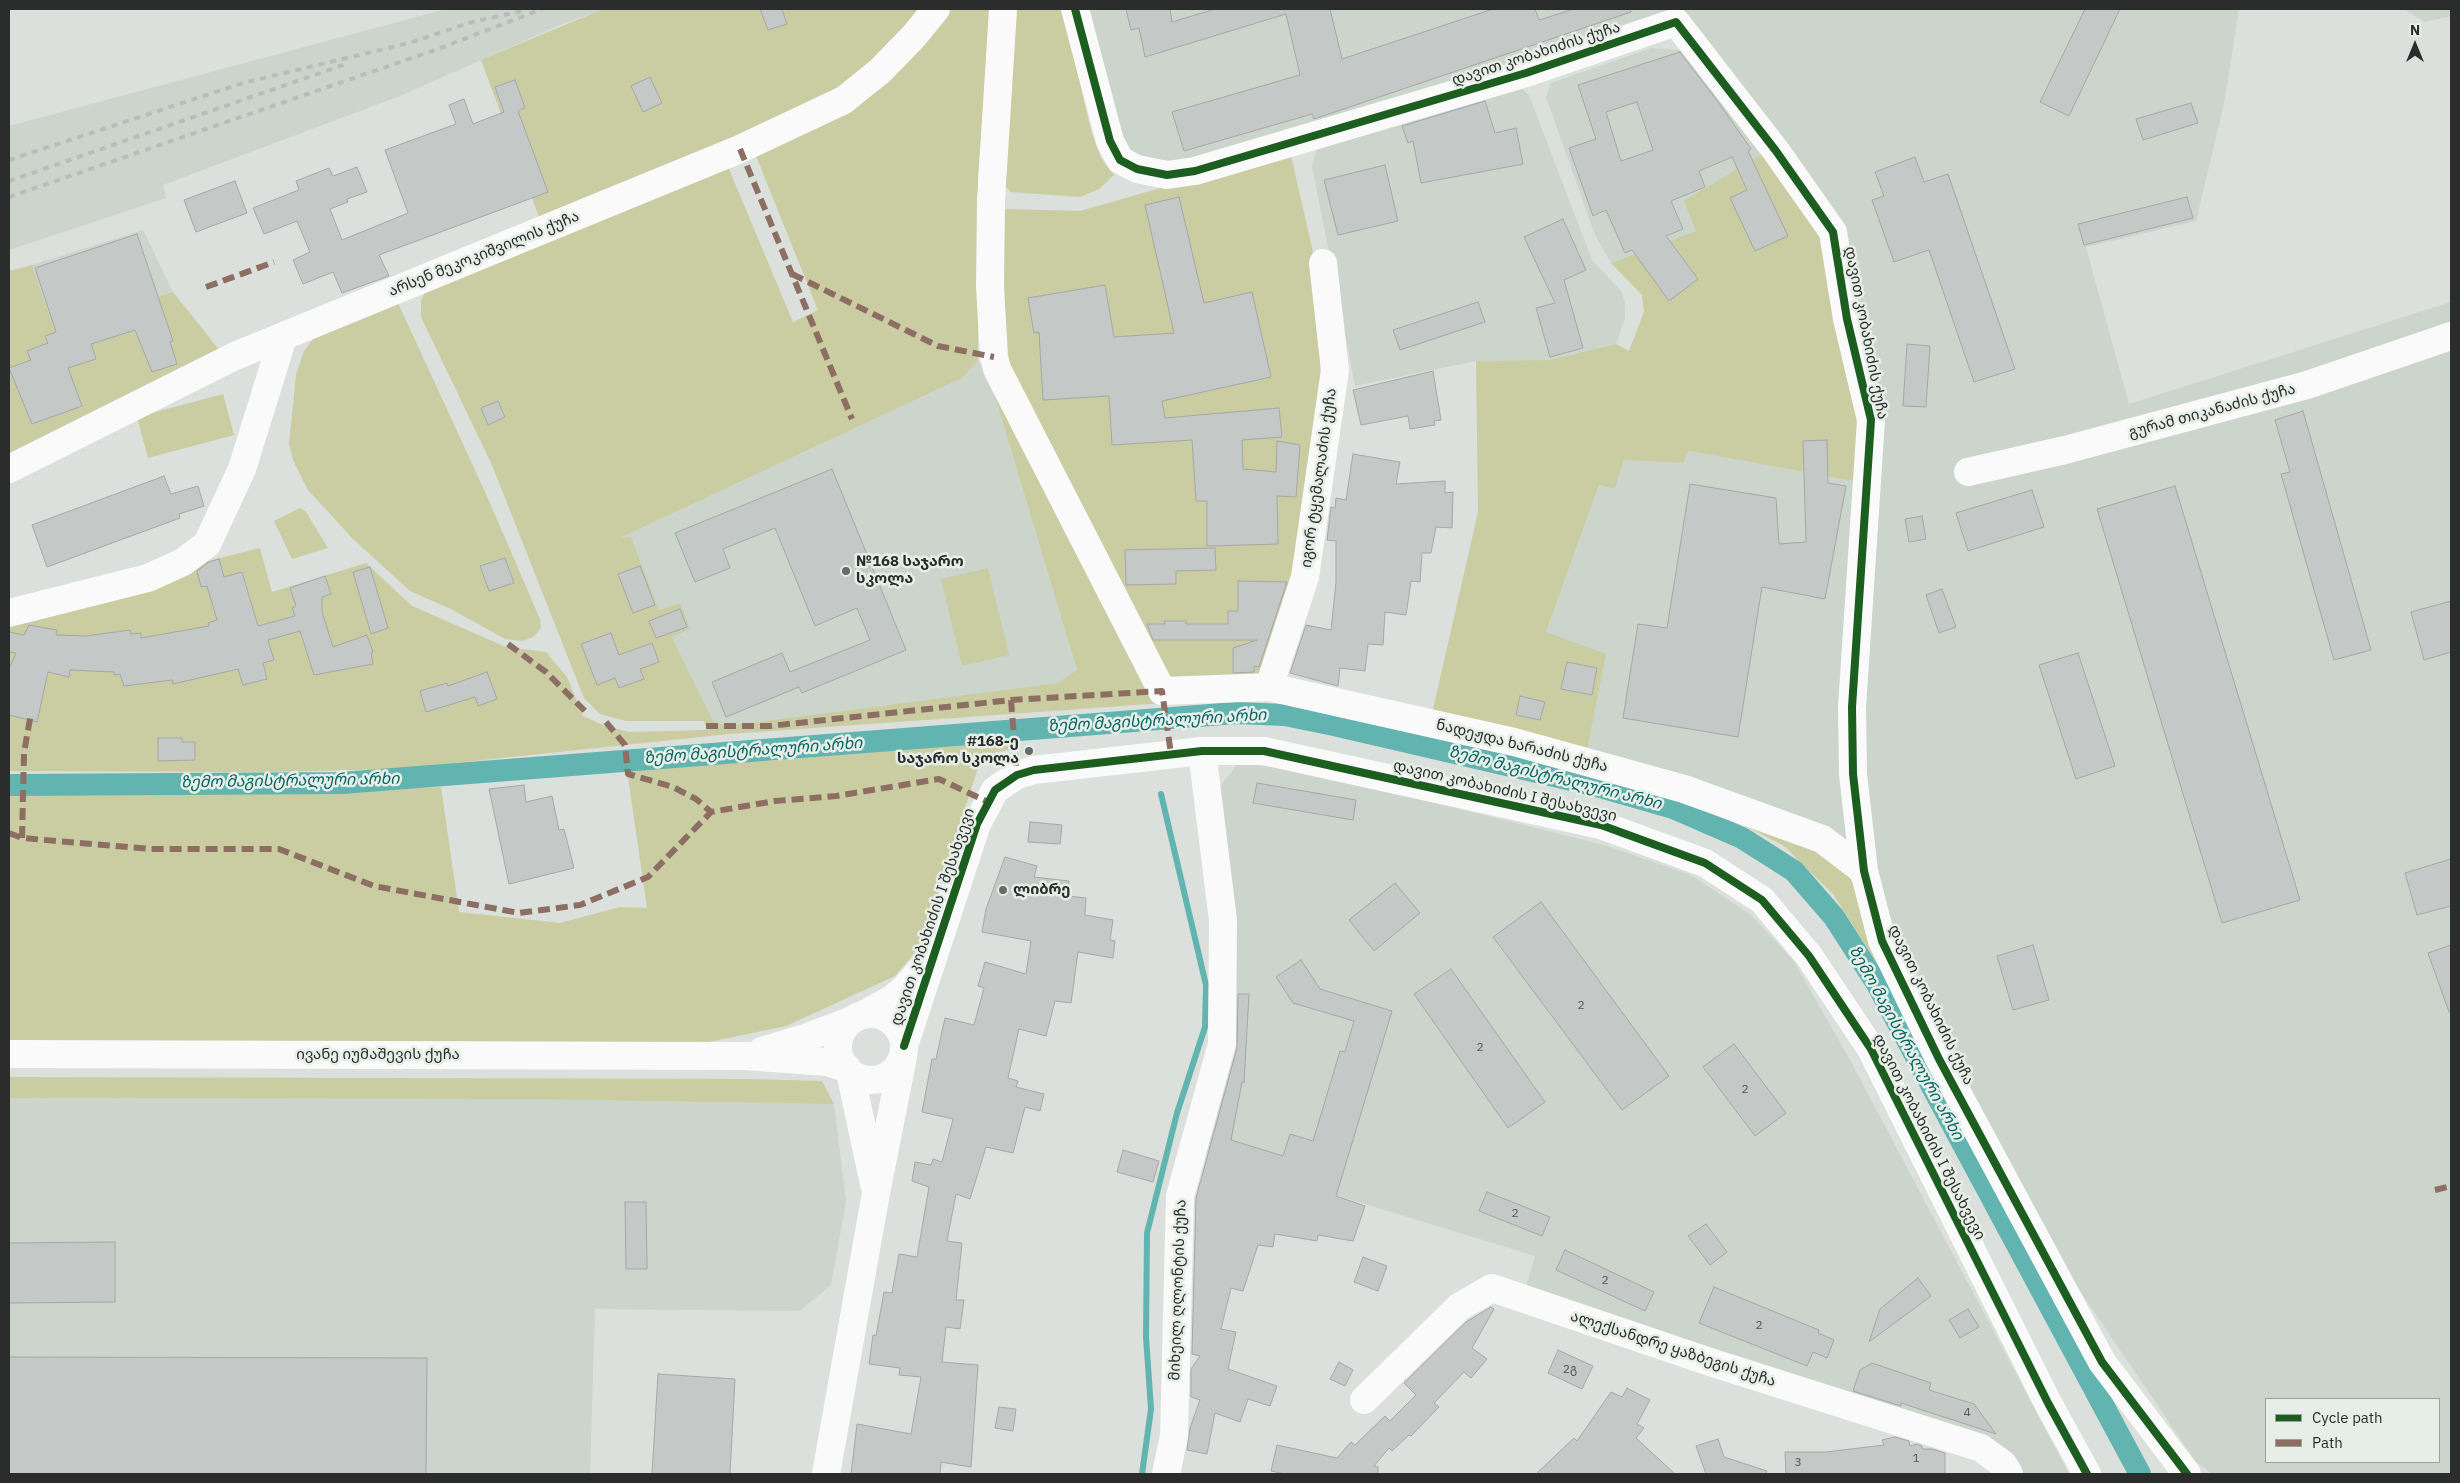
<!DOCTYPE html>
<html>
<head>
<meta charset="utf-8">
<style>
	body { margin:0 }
	#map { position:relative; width:2460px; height:1483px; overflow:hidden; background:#dbe0dc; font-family:"IBM Plex Sans",sans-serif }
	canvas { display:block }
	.frame { position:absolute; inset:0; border:10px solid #2a2d2b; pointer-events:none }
	.legend { position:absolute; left:2265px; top:1398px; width:175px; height:65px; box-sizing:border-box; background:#e7eee8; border:1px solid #9ba19c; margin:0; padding:6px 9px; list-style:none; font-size:15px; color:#2a2d2b }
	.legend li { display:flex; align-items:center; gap:10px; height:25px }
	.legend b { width:25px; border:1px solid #9ba19c }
	.north { position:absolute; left:2390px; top:20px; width:50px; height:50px; -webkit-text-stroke:4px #e7eee8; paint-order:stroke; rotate:0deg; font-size:14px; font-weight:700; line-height:20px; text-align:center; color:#2a2d2b }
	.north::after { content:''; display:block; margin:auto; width:18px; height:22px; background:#2a2d2b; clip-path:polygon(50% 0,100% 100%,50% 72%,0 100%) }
</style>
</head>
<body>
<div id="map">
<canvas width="2460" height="1483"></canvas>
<div class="frame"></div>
<ul class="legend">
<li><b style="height:6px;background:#1b5e20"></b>Cycle path</li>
<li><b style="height:6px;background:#8d6e63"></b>Path</li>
</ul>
<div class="north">N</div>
</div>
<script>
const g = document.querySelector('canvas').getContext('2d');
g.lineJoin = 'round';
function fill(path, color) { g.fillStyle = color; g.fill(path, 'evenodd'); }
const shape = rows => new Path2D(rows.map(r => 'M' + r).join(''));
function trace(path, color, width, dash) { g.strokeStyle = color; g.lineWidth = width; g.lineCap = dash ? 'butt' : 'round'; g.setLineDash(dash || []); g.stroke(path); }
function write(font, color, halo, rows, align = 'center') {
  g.font = font + ' "IBM Plex Sans","Noto Sans Georgian",sans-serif'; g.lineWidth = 5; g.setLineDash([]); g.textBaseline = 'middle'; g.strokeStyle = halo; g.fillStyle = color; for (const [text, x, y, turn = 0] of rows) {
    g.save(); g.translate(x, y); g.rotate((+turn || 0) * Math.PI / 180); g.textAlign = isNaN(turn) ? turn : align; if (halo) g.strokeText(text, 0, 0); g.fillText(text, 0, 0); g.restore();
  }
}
const built = shape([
	[446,9,603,9,560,25,400,96,163,185,166,198,9,250,9,126],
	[1089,9,2239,9,2224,104,2196,221,2086,247,2129,404,2451,302,2451,1474,2212,1474,2196,1462,2036,1226,1879,894,1860,763,1878,433,1869,352,1850,289,1832,206,1698,27,1661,13,1373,109,1173,165,1140,159,1121,147],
	[2266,1399,2439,1399,2439,1462,2266,1462],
	[2404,9,2451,9,2451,16,2425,22],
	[1651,48,1684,50,1765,152,1697,231,1611,263,1595,235,1546,97,1551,83],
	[1518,85,1529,95,1592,260,1621,291,1625,302,1625,318,1616,344,1549,360,1476,361,1355,386,1312,166,1317,148],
	[143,230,173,292,52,326,32,265],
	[978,360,991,383,1077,670,1057,683,726,726,713,721,672,637,680,603,659,611,631,538,618,539,962,378],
	[1689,451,1859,482,1853,854,1586,754,1546,632,1599,485,1615,489,1624,460,1683,463],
	[1237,764,1300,769,1604,845,1691,875,1751,915,1793,960,1849,1058,2069,1474,2018,1474,1524,1293,1535,1256,1202,1154,1225,877,1220,787],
	[9,1098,512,1099,834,1104,846,1202,831,1285,800,1311,595,1309,590,1474,9,1474]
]);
const green = shape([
	[603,9,921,9,868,72,841,90,542,225,481,60],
	[946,9,992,9,978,174,978,360,962,378,620,538,631,537,659,610,680,603,690,629,672,637,713,721,726,726,1057,683,1077,670,991,383,1164,703,729,734,398,769,269,772,9,771,9,616,188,566,260,548,272,592,366,563,412,606,506,647,546,652,567,677,583,716,605,726,629,732,707,730,704,721,626,721,600,714,584,698,492,465,421,317,421,301,426,290,726,162,793,322,818,310,754,151,857,106,889,82,910,52],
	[1013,9,1063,9,1091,131,1101,158,1114,175,1099,189,1080,197,1011,192,998,179],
	[1290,151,1314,257,1322,395,1300,567,1267,668,1255,680,1170,688,997,355,995,217,1006,209,1080,211],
	[1765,152,1806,204,1821,240,1828,291,1848,357,1859,415,1859,482,1689,451,1683,463,1624,460,1615,489,1599,485,1546,632,1606,654,1586,754,1431,718,1478,512,1476,361,1549,360,1616,344,1629,351,1644,312,1642,295,1611,263,1696,231,1684,201],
	[32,265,53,326,173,292,224,356,9,463,9,271],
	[398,303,486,494,540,619,541,628,533,637,522,641,505,639,451,609,410,591,353,539,308,490,293,460,289,444,296,375,304,351,314,338],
	[223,394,234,435,148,458,137,417],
	[300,508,306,512,328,548,292,559,274,521],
	[988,568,1009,655,962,666,941,579],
	[1015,739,1015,749,994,753,978,768,921,945,895,976,786,1026,709,1042,9,1042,9,793,299,793,441,787,459,912,560,923,620,907,647,908,627,770,780,760],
	[1702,803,1804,842,1839,862,1853,883,1893,988,1833,894,1784,846],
	[9,1077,748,1079,822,1081,834,1104,512,1099,9,1098]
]);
const stream = shape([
	[1142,1474,1151,1409,1146,1337,1147,1233,1177,1113,1205,1027,1206,985,1161,794]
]);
const canal = shape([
	[9,785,342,783,1236,713,1285,715,1334,725,1593,785,1673,808,1742,838,1794,871,1834,917,1877,984,2140,1474]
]);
const building = shape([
	[760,9,782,9,787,24,768,30,760,9],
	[1126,9,1170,9,1172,22,1215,9,1330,9,1342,59,1493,9,1535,9,1539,20,1574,9,1630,9,1631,12,1314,119,1312,114,1184,151,1172,112,1300,75,1286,14,1145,57,1139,28,1131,30,1126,9],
	[2085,9,2120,9,2069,116,2040,102,2085,9],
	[1680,52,1719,103,1751,149,1748,151,1788,236,1755,251,1730,198,1747,190,1732,157,1699,171,1705,187,1671,201,1683,229,1666,236,1698,279,1669,301,1632,250,1625,253,1606,210,1593,216,1569,148,1596,139,1578,85,1680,52],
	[1637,102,1653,150,1621,161,1606,112,1637,102],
	[650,77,662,103,643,112,631,86,650,77],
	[515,80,525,108,518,111,548,192,379,255,389,276,342,293,333,272,303,284,293,260,310,252,297,221,264,234,253,208,299,190,296,181,329,168,333,176,357,167,367,192,347,199,348,202,330,209,342,240,408,213,385,150,456,124,449,105,464,99,473,124,504,112,495,87,515,80],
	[1485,101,1495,133,1516,128,1523,164,1421,183,1413,141,1408,143,1402,126,1485,101],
	[2191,103,2198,123,2143,140,2136,119,2191,103],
	[1915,157,1924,182,1948,174,2015,369,1974,382,1929,250,1894,262,1872,200,1884,196,1875,172,1915,157],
	[1385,165,1398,221,1338,235,1324,180,1385,165],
	[235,181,247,213,196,232,184,200,235,181],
	[1179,197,1204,303,1252,292,1271,377,1162,401,1165,418,1279,408,1282,437,1242,440,1243,469,1276,472,1277,441,1300,445,1296,497,1277,496,1278,544,1207,546,1207,501,1196,501,1192,440,1112,445,1109,396,1043,400,1039,332,1034,333,1028,298,1105,285,1114,337,1174,333,1145,205,1179,197],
	[2187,197,2193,218,2084,245,2078,224,2187,197],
	[1563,219,1586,270,1564,280,1583,348,1550,357,1536,308,1555,303,1524,237,1563,219],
	[137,234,173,341,170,342,177,364,152,372,135,330,91,344,96,359,68,368,82,406,32,424,9,368,31,360,27,351,48,343,45,336,56,332,35,268,137,234],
	[1478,302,1485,322,1400,350,1393,330,1478,302],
	[1907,344,1930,346,1926,407,1903,406,1907,344],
	[1433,371,1441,420,1434,421,1435,425,1410,429,1408,416,1361,425,1353,390,1433,371],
	[498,401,505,417,488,425,481,408,498,401],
	[2303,411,2371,650,2334,660,2281,474,2290,472,2275,420,2303,411],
	[1827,440,1828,483,1846,486,1825,599,1762,587,1738,737,1623,718,1638,624,1667,628,1690,484,1776,498,1779,544,1806,542,1803,441,1827,440],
	[1353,454,1400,462,1396,484,1445,481,1445,493,1453,492,1452,528,1436,527,1431,553,1422,553,1420,582,1411,581,1406,615,1385,612,1383,645,1368,644,1365,671,1340,668,1338,686,1290,673,1306,625,1331,630,1336,582,1336,541,1327,540,1331,507,1335,508,1336,498,1346,500,1353,454],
	[832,469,906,650,802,693,799,687,726,717,712,682,782,653,790,672,870,640,857,608,815,626,775,528,723,549,730,568,695,582,675,533,832,469],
	[164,476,171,494,198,486,204,506,179,514,180,518,47,567,32,525,164,476],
	[2175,486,2300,900,2222,923,2097,509,2175,486],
	[2032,490,2044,527,1968,551,1956,513,2032,490],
	[1922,516,1926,539,1909,542,1905,519,1922,516],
	[1215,548,1216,570,1176,571,1176,584,1126,585,1125,550,1215,548],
	[505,558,514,583,489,591,480,566,505,558],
	[219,559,224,577,242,572,258,626,295,616,292,608,296,606,290,588,325,576,331,594,322,597,322,612,333,647,367,635,373,652,371,653,373,664,314,675,300,631,268,640,274,660,263,663,267,679,243,685,238,669,173,684,172,680,124,686,120,674,114,675,114,672,70,670,69,677,48,672,37,722,9,715,9,669,16,653,9,652,9,632,24,635,29,625,57,630,56,635,86,636,130,630,131,634,141,633,141,638,209,626,208,623,217,620,207,586,201,587,197,571,209,562,219,559],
	[640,566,655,605,633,613,618,574,640,566],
	[370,567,388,628,371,634,353,572,370,567],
	[1238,581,1287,582,1259,667,1254,666,1254,672,1233,673,1233,648,1257,640,1153,640,1147,624,1165,624,1164,621,1186,621,1186,624,1228,624,1228,611,1238,611,1238,581],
	[1942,589,1956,627,1939,633,1926,595,1942,589],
	[2451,601,2451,652,2424,660,2411,612,2451,601],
	[680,609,687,627,656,638,649,621,680,609],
	[611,633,619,655,652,643,659,662,640,669,644,679,619,688,615,678,597,685,581,644,611,633],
	[2078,653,2115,766,2076,779,2039,665,2078,653],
	[1567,662,1597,668,1592,695,1561,689,1567,662],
	[487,672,497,699,478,706,475,697,426,712,420,691,447,683,448,686,487,672],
	[1520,696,1545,702,1540,720,1516,715,1520,696],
	[158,738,182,738,182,742,195,742,195,760,158,761,158,738],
	[1257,783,1356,800,1353,820,1253,803,1257,783],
	[524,785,526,802,552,796,559,830,564,829,574,868,509,884,489,789,524,785],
	[1030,822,1062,825,1060,844,1028,842,1030,822],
	[1005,857,1037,866,1034,877,1069,881,1068,896,1086,898,1085,915,1113,920,1110,940,1115,941,1113,958,1078,952,1071,1003,1055,1001,1046,1036,1019,1029,1008,1078,1018,1081,1016,1087,1044,1094,1040,1111,1025,1107,1013,1153,986,1147,970,1199,956,1194,947,1241,962,1243,956,1300,964,1300,960,1329,946,1327,942,1362,978,1365,971,1467,941,1462,940,1474,851,1474,857,1424,911,1434,921,1377,899,1375,900,1368,869,1364,873,1335,876,1336,884,1292,892,1293,899,1254,917,1257,929,1187,912,1181,915,1162,931,1165,933,1159,942,1162,953,1119,922,1112,932,1059,936,1059,945,1018,974,1025,984,988,978,986,985,962,1026,974,1031,941,982,932,986,909,1005,857],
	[2451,859,2451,906,2417,915,2405,873,2451,859],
	[1395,883,1420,913,1374,951,1349,920,1395,883],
	[1541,902,1669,1076,1622,1110,1493,937,1541,902],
	[2033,945,2049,1000,2013,1010,1997,956,2033,945],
	[2451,945,2451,1012,2449,1012,2428,953,2451,945],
	[1301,960,1320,989,1392,1011,1336,1196,1365,1206,1353,1241,1318,1235,1317,1241,1275,1234,1273,1247,1258,1245,1243,1291,1231,1288,1221,1329,1236,1332,1228,1369,1277,1386,1270,1406,1248,1399,1240,1422,1215,1413,1207,1454,1187,1450,1190,1428,1200,1400,1191,1397,1191,1369,1200,1356,1192,1354,1196,1198,1237,1048,1238,994,1249,994,1244,1083,1242,1082,1231,1140,1283,1156,1290,1134,1313,1141,1340,1051,1345,1052,1354,1021,1293,1003,1276,977,1301,960],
	[1451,969,1545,1102,1508,1128,1414,994,1451,969],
	[1734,1044,1786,1113,1755,1136,1703,1067,1734,1044],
	[1123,1150,1159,1161,1153,1182,1117,1172,1123,1150],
	[1487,1192,1550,1217,1542,1236,1479,1211,1487,1192],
	[625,1202,646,1202,647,1269,626,1269,625,1202],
	[1706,1224,1727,1252,1710,1265,1688,1236,1706,1224],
	[115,1242,115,1302,9,1303,9,1243,115,1242],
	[1565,1250,1654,1292,1645,1311,1556,1270,1565,1250],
	[1363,1257,1387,1266,1378,1291,1354,1282,1363,1257],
	[1918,1278,1931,1296,1869,1342,1880,1309,1918,1278],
	[1714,1287,1819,1330,1818,1333,1834,1340,1827,1358,1813,1352,1807,1366,1699,1323,1714,1287],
	[1491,1307,1494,1309,1472,1348,1487,1359,1471,1378,1464,1372,1434,1403,1439,1407,1411,1436,1409,1435,1392,1451,1389,1448,1374,1466,1378,1467,1378,1474,1285,1474,1271,1471,1277,1445,1337,1458,1351,1442,1355,1445,1385,1416,1390,1421,1416,1395,1404,1383,1466,1322,1491,1307],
	[1968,1309,1979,1327,1960,1338,1949,1320,1968,1309],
	[1558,1350,1593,1366,1582,1389,1548,1373,1558,1350],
	[9,1357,427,1358,426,1474,9,1474,9,1357],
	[1339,1362,1353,1370,1345,1386,1330,1379,1339,1362],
	[1872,1363,1931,1383,1929,1390,1974,1404,1996,1434,1901,1403,1901,1406,1853,1391,1860,1370,1872,1363],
	[658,1374,735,1379,730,1474,652,1474,658,1374],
	[1627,1388,1650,1400,1637,1424,1644,1428,1636,1438,1675,1474,1536,1474,1574,1438,1577,1441,1611,1392,1622,1397,1627,1388],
	[999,1407,1016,1409,1013,1431,995,1428,999,1407],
	[1895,1437,1909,1441,1910,1446,1917,1444,1922,1446,1922,1449,1932,1449,1945,1453,1945,1474,1786,1474,1785,1452,1826,1452,1884,1445,1882,1440,1895,1437],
	[1718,1439,1724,1457,1767,1471,1766,1474,1706,1474,1696,1446,1718,1439]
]);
const minor = shape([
	[1003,9,991,200,990,286,994,357,997,369,1162,691,1269,687,1514,742,1684,789,1822,839,1864,871],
	[1075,9,1110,141,1120,160,1137,169,1167,175,1195,171,1526,73,1676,22,1776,151,1833,232,1847,319,1871,420,1852,707,1853,774,1864,871,1882,941,1939,1059,2102,1362,2187,1474],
	[9,469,235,356,740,149,844,100,881,70,914,36,936,9],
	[1968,472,2065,450,2307,385,2451,336],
	[9,613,148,578,183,562,207,544,242,469,283,337],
	[1269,687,1305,577,1335,370,1323,263],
	'838 1047a33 33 0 1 1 66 0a33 33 0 1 1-66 0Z',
	[863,1015,892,999,905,988,927,963],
	[904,1046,977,824,995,790,1017,775,1034,770,1202,751,1264,751,1601,825,1705,863,1762,900,1809,956,1871,1049,2048,1403,2087,1474],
	[762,1051,802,1039,850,1021],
	[9,1054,746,1056,827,1062,847,1068],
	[850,1072,874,1184],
	[1364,1400,1459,1307,1492,1288,1710,1362,1981,1448,2003,1464,2009,1474],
	[826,1474,876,1193,903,1057],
	[1166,1474,1174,1436,1180,1196,1222,1044,1223,920,1202,751]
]);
const rail = shape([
	[9,160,243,83,409,43,472,22,522,11],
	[9,181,349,63],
	[9,197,438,49,542,9]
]);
const quiet = shape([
	[740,149,852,419],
	[792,274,938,346,994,357],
	[206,287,274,262],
	[508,644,546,672,586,712],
	[1011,700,1017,775],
	[606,722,625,745,628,774,673,787,696,799,711,812],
	[706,726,770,726,1011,700,1162,691,1171,754],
	[9,833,22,838,151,849,279,849,374,886,519,913,580,905,648,877,711,812,775,801,836,796,939,779,988,802],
	[22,838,24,753,31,713],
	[2435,1190,2451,1186]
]);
const cycleway = shape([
	[1075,9,1110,141,1120,160,1137,169,1167,175,1195,171,1526,73,1676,22,1776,151,1833,232,1847,319,1871,420,1852,707,1853,774,1864,871,1882,941,1939,1059,2102,1362,2187,1474],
	[904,1046,977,824,995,790,1017,775,1034,770,1202,751,1264,751,1601,825,1705,863,1762,900,1809,956,1871,1049,2048,1403,2087,1474]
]);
const markers = [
	[846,571,5,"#686c69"],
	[1029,751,5,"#686c69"],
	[1003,890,5,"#686c69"]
];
const numberNames = [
	["2",1581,1006],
	["2",1480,1048],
	["2",1745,1090],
	["2",1515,1214],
	["2",1605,1281],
	["2",1759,1326],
	["2გ",1570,1370],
	["4",1967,1413],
	["1",1916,1459],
	["3",1798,1463]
];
const streetNames = [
	["დავით კობახიძის ქუჩა",1536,54,-18],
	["არსენ მეკოკიშვილის ქუჩა",484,254,-22],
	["დავით კობახიძის ქუჩა",1866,333,79],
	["გურამ თიკანაძის ქუჩა",2212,411,-15],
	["იგორ ტყემალაძის ქუჩა",1319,478,-82],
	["ნადეჟდა ხარაძის ქუჩა",1522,746,14],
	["დავით კობახიძის I შესახვევი",1505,791,13],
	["დავით კობახიძის I შესახვევი",933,917,-71],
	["დავით კობახიძის ქუჩა",1931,1005,64],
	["ივანე იუმაშევის ქუჩა",378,1055],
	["დავით კობახიძის I შესახვევი",1929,1137,63],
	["მიხეილ ღლონტის ქუჩა",1178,1290,-88],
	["ალექსანდრე ყაზბეგის ქუჩა",1673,1349,18]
];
const poiNames = [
	["№168 საჯარო",856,562],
	["სკოლა",856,579],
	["#168-ე",1019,742,"right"],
	["საჯარო სკოლა",1019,759,"right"],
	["ლიბრე",1013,890]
];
const waterNames = [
	["ზემო მაგისტრალური არხი",1157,721,-3],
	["ზემო მაგისტრალური არხი",753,751,-4],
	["ზემო მაგისტრალური არხი",1555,778,14],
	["ზემო მაგისტრალური არხი",290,781,-1],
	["ზემო მაგისტრალური არხი",1906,1043,61]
];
fill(built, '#cbd5cc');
fill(green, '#cacca2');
trace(stream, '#61b4b0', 6);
trace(canal, '#61b4b0', 22);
fill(building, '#c4c8c6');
trace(building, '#a5a8a6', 1);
trace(minor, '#fafafa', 28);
trace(rail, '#babbba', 4, [6, 6]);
trace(quiet, '#8d6e63', 6, [12, 6]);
trace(cycleway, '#1b5e20', 8);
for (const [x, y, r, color] of markers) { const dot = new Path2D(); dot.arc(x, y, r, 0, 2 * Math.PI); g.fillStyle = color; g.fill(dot); trace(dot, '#e7eee8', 2); }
write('12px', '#525553', null, numberNames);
write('15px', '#2a2d2b', '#e7eee8', streetNames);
write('bold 15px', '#2a2d2b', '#e7eee8', poiNames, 'left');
write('italic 16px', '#036562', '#e7eee8', waterNames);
</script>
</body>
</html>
